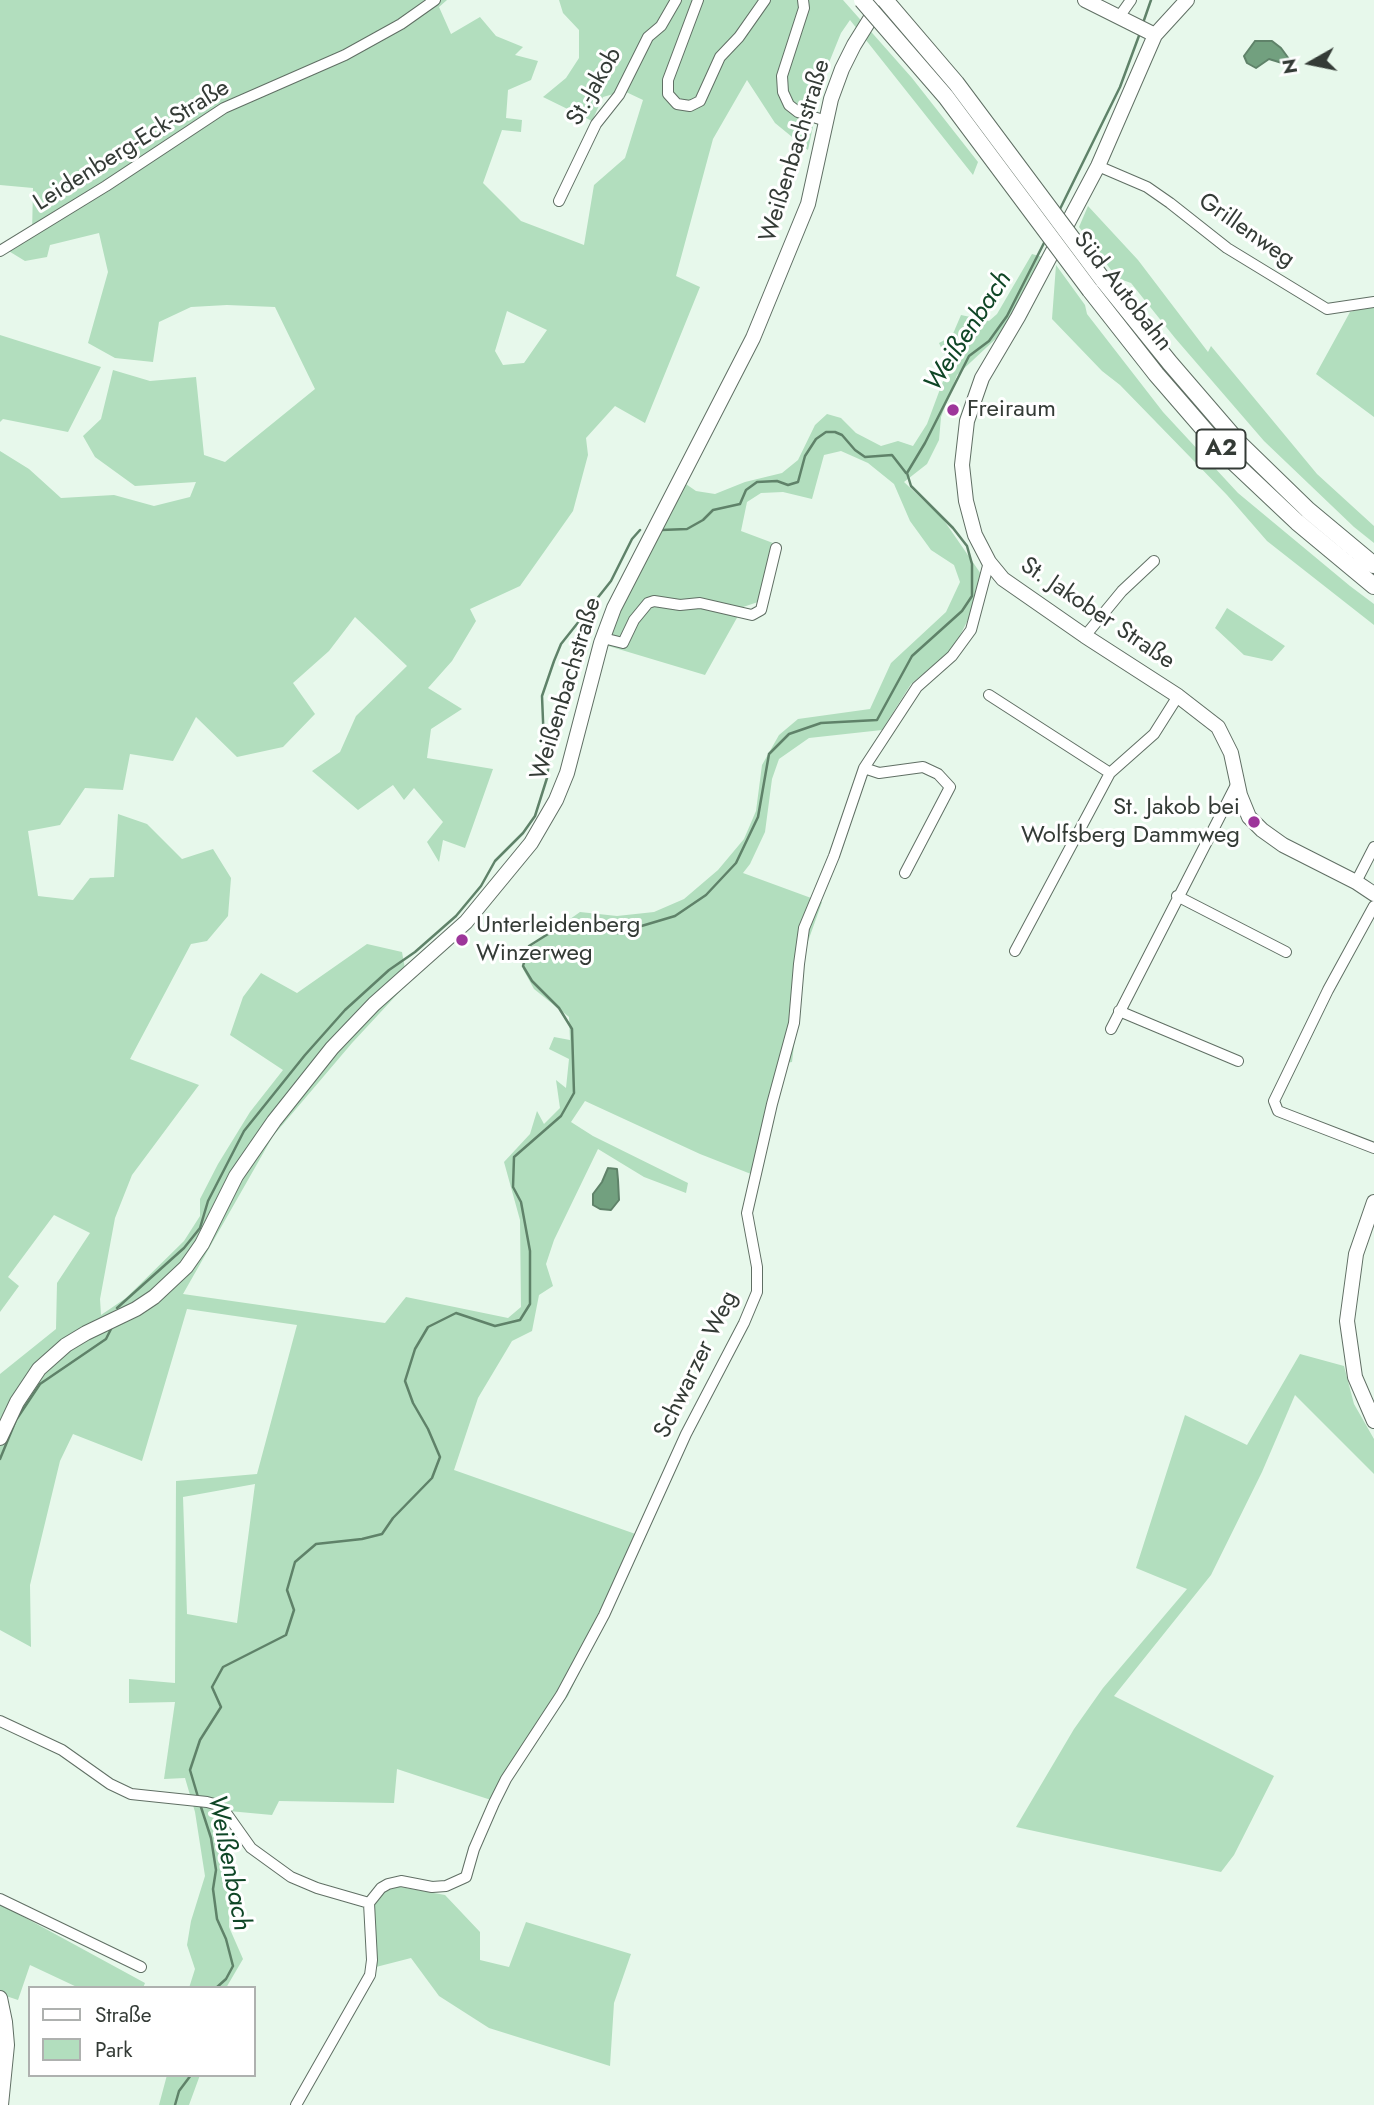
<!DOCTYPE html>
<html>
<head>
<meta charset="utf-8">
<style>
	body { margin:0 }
	#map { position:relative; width:1374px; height:2105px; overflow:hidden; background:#e7f8eb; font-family:Jost,sans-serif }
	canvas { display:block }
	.legend { position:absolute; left:28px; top:1986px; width:228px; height:91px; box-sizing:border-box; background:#fff; border:2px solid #aeb1af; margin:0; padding:9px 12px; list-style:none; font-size:21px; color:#343b36 }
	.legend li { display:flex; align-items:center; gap:14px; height:35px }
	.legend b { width:35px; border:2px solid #aeb1af }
	.north { position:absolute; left:1276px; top:28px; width:70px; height:70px; -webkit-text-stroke:5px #fff; paint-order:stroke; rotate:261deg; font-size:19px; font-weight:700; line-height:28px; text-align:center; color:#343b36 }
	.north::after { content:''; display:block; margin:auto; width:24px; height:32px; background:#343b36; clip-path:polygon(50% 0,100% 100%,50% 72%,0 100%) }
</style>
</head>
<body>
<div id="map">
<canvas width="1374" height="2105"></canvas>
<ul class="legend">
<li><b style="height:9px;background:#fff"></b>Straße</li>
<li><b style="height:19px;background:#b2debe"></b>Park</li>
</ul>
<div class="north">N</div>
</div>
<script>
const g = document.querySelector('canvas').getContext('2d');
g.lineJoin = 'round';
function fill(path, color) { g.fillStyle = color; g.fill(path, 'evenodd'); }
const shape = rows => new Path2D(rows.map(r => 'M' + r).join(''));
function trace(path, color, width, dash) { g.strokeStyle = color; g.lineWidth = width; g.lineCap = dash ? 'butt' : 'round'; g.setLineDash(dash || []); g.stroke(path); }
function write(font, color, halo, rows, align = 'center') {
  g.font = font + ' Jost,sans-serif'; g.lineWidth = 6; g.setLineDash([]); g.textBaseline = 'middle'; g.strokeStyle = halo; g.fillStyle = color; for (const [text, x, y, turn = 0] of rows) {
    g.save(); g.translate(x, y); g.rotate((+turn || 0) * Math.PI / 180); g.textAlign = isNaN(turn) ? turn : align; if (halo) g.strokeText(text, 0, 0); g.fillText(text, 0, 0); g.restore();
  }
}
const green = shape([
	[0,0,447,0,439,7,451,34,480,17,496,36,523,47,515,55,538,61,531,80,508,90,506,118,522,120,521,132,502,130,483,183,521,221,584,245,594,185,625,158,643,100,624,91,603,97,592,121,543,97,566,78,579,58,579,30,563,13,559,0,843,0,912,78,978,162,973,175,850,20,841,33,824,75,808,150,775,123,747,80,713,139,676,276,700,287,645,423,615,406,586,438,588,455,573,511,520,586,470,609,476,621,452,661,428,688,462,709,431,729,427,758,493,769,465,848,443,840,439,862,427,842,443,822,414,788,404,800,393,785,358,810,312,771,340,752,356,716,407,666,355,617,329,651,293,683,315,714,283,747,237,757,196,717,173,761,130,754,123,790,85,788,60,825,28,831,38,896,73,900,90,878,114,877,118,814,147,824,182,859,213,849,231,878,228,916,207,941,191,944,130,1059,199,1085,132,1175,115,1218,100,1299,101,1315,126,1298,184,1241,200,1216,200,1199,218,1164,250,1112,283,1070,230,1035,243,997,261,973,297,993,367,944,402,952,407,980,403,988,352,1043,273,1136,183,1294,385,1323,406,1297,508,1318,521,1307,520,1220,504,1162,530,1134,537,1111,544,1124,560,1108,556,1080,566,1088,569,1059,549,1049,554,1037,570,1040,569,1017,534,989,523,969,529,948,580,912,617,916,654,912,684,899,718,870,744,839,756,811,762,765,779,735,798,719,870,709,891,663,946,612,960,582,954,565,931,550,910,521,894,484,868,463,841,451,824,455,812,499,783,492,761,493,747,502,741,531,773,543,758,602,743,607,705,675,605,645,620,599,683,482,696,491,715,494,745,482,782,473,798,460,815,425,827,414,841,418,856,433,881,446,898,441,913,446,927,424,949,365,966,344,954,344,944,354,939,343,952,336,961,315,989,321,997,314,1032,254,1046,258,1002,333,957,375,941,417,939,440,927,464,904,482,943,519,981,574,974,608,953,649,911,684,882,730,809,738,779,759,772,779,765,832,750,864,743,873,822,902,806,947,792,1062,779,1064,751,1174,700,1154,585,1101,571,1122,593,1136,688,1183,686,1193,644,1177,598,1149,554,1240,546,1264,553,1286,539,1295,532,1331,512,1341,478,1398,454,1470,644,1537,568,1696,491,1800,397,1769,394,1803,279,1801,272,1815,218,1810,223,1820,230,1868,229,1927,243,1959,226,1988,189,1988,195,1969,187,1945,191,1921,205,1876,195,1812,185,1778,164,1779,175,1702,129,1703,129,1679,175,1683,176,1481,257,1474,297,1325,187,1309,142,1461,73,1434,60,1461,30,1585,31,1647,0,1630,0,1374,56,1329,57,1283,90,1233,54,1215,8,1277,19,1286,0,1312,0,451,29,469,61,498,114,495,154,506,190,497,196,482,135,486,95,457,83,436,101,419,113,370,150,381,196,377,204,455,225,462,315,389,275,307,227,305,191,307,159,322,153,362,115,358,88,343,108,272,99,233,50,245,47,257,25,261,7,250,32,234,33,188,0,185],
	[507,311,547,330,524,363,503,365,495,351],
	[255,1484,237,1623,187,1614,183,1497],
	[1088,206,1138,260,1208,352,1211,346,1317,474,1374,526,1374,543,1354,527,1264,441,1175,338,1131,283,1117,278,1079,227],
	[1056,265,1085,305,1087,314,1163,412,1238,493,1350,586,1374,604,1374,625,1267,541,1227,495,1120,385,1102,371,1052,319],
	[1371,306,1374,307,1374,417,1316,374,1350,312],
	[0,335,101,367,68,432,3,419,0,422],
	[1227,608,1285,646,1272,661,1244,655,1215,628],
	[1300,1354,1344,1366,1354,1404,1374,1439,1374,1474,1295,1395,1262,1472,1211,1575,1114,1696,1274,1776,1234,1855,1221,1872,1016,1827,1074,1729,1103,1688,1187,1589,1136,1568,1185,1415,1247,1445],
	[395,1886,445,1895,480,1932,480,1960,509,1967,526,1922,631,1954,614,2003,610,2066,489,2028,439,1996,411,1958,376,1967,373,1907,384,1890],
	[0,1904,145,1983,143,1988,79,1988,30,1965,18,2000,3,1995,0,1990],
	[167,2075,200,2075,189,2105,159,2105]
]);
const water = shape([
	[1255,41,1272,41,1281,48,1289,59,1282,63,1269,59,1256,68,1247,63,1244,56,1255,41],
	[608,1168,617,1169,618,1180,619,1200,611,1210,600,1209,593,1205,593,1194,602,1182,608,1168]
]);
const stream = shape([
	[1143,23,1151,0],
	[1059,211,1120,87,1140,33],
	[661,530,687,529,703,520,713,510,740,504,746,490,757,482,777,481,788,485,798,482,805,456,816,439,826,432,835,432,842,435,855,450,865,457,892,455,906,473],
	[117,1308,184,1248,200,1228,208,1201,244,1131,305,1055,345,1010,389,970,415,952,456,916,481,886,495,861,523,833,535,816,547,778,549,761,544,745,542,696,554,661,561,644,611,581,632,539,640,530],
	[0,1459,16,1420,40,1384,106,1339,112,1327],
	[198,1797,190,1770,200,1740,221,1707,212,1687,223,1667,286,1635,294,1610,287,1590,295,1562,316,1544,362,1539,382,1534,393,1518,432,1478,440,1457,428,1429,413,1403,405,1381,415,1349,428,1327,456,1313,495,1326,520,1320,530,1304,530,1251,521,1202,513,1187,514,1157,561,1116,574,1093,572,1029,559,1008,532,981,523,966,529,946,548,934,582,927,618,933,675,916,706,895,736,863,758,817,769,754,789,734,821,723,877,720,912,656,962,611,972,596,972,564,967,546,953,528,911,486,907,473,925,443,969,356,989,341,1007,316,1046,239],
	[200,1804,211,1838,216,1870,213,1889,217,1919,226,1939,233,1966,226,1979,216,1988],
	[175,2105,179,2091,191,2075]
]);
const minor = shape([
	[698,0,668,80,668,94,677,104,690,106,700,101,720,57,739,37,765,0],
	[803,0,804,8,782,76,783,92,789,105,798,112,826,121],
	[1119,17,1131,0],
	[1098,166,1147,187,1170,203,1227,248,1327,309,1374,302],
	[559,201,596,124,619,95,648,37,661,26,676,0],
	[0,251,106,186,224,108,345,55,401,24,435,0],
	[1085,636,1122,591,1154,561],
	[603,638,623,643,634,620,648,603,654,601,680,605,700,603,752,615,761,610,776,548],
	[989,695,1110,773],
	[864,768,879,773,923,767,938,774,950,787,905,873],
	[1356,882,1374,847],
	[1177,896,1286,952],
	[1374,906,1328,990,1274,1101,1278,1111,1374,1148],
	[1015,951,1110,773,1154,734,1178,696],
	[1119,1011,1238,1061],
	[1111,1029,1237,783],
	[0,1721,62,1750,110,1784,131,1794,207,1802,218,1805,224,1810,251,1848,291,1877,317,1888,369,1903],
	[0,1899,141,1967],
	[369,1903,381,1888,388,1884,401,1881,432,1887,446,1886,466,1877,474,1849,494,1803,506,1779,561,1695,604,1615,686,1434,744,1323,757,1292,757,1267,747,1213,772,1104,794,1023,799,964,804,928,834,856,864,768,917,687,952,656,971,630,989,562],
	[296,2105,370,1975,372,1960,369,1903]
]);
const major = shape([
	[1085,0,1155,35],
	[1187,0,1155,35,1098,166,1018,317,982,378,967,421,962,465,966,501,975,535,989,562,1003,579,1085,636,1178,696,1218,727,1231,753,1240,795,1249,817,1262,830,1283,845,1356,882,1374,894],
	[1374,1202,1356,1254,1347,1321,1355,1377,1374,1421],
	[0,1438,17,1402,39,1369,66,1345,86,1333,136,1309,154,1297,186,1267,202,1244,236,1176,274,1121,332,1048,374,1004,466,922,531,843,556,800,567,773,601,643,614,608,753,338,808,204,831,99,842,69,854,45,882,0],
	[0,1998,5,2022,7,2045,1,2105]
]);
const highway = shape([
	[1103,280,1170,363,1239,443,1308,510,1374,565],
	[1090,290,1156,374,1227,456,1297,522,1374,586]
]);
const highwayBridge = shape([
	[862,0,946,97,1090,290],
	[885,0,956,83,1103,280]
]);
const markers = [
	[953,410,7,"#9d369a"],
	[1254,822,7,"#9d369a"],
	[462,940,7,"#9d369a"]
];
const shields = [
	[1221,449,49]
];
const shieldNames = [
	["A2",1221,449]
];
const streetNames = [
	["St.-Jakob",595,87,-60],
	["Leidenberg-Eck-Straße",132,146,-32],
	["Weißenbachstraße",796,151,-73],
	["Grillenweg",1246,231,35],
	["Süd Autobahn",1122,292,52],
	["St. Jakober Straße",1097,614,34],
	["Weißenbachstraße",567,689,-73],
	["Schwarzer Weg",697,1365,-64]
];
const poiNames = [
	["Freiraum",967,410],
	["St. Jakob bei",1240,808,"right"],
	["Wolfsberg Dammweg",1240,836,"right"],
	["Unterleidenberg",476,926],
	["Winzerweg",476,954]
];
const waterNames = [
	["Weißenbach",969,332,-57],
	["Weißenbach",228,1863,79]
];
fill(green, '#b2debe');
fill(water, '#72a07f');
trace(water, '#5f8269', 2);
trace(stream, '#5f8269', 2.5);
trace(minor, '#606f64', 12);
trace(major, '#606f64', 16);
trace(highway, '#606f64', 18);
trace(minor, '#fff', 10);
trace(major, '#fff', 14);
trace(highway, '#fff', 16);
trace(highwayBridge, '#606f64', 18, []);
trace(highwayBridge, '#fff', 16);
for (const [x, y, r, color] of markers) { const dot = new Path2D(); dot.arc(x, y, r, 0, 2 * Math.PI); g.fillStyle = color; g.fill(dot); trace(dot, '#fff', 2.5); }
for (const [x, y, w] of shields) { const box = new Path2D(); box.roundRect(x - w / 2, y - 19.5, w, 39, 5); g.fillStyle = '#fff'; g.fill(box); trace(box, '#343b36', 2); }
write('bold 23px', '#343b36', null, shieldNames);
write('24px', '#343b36', '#fff', streetNames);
write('24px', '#343b36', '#fff', poiNames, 'left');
write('italic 26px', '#0f4626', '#fff', waterNames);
</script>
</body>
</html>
